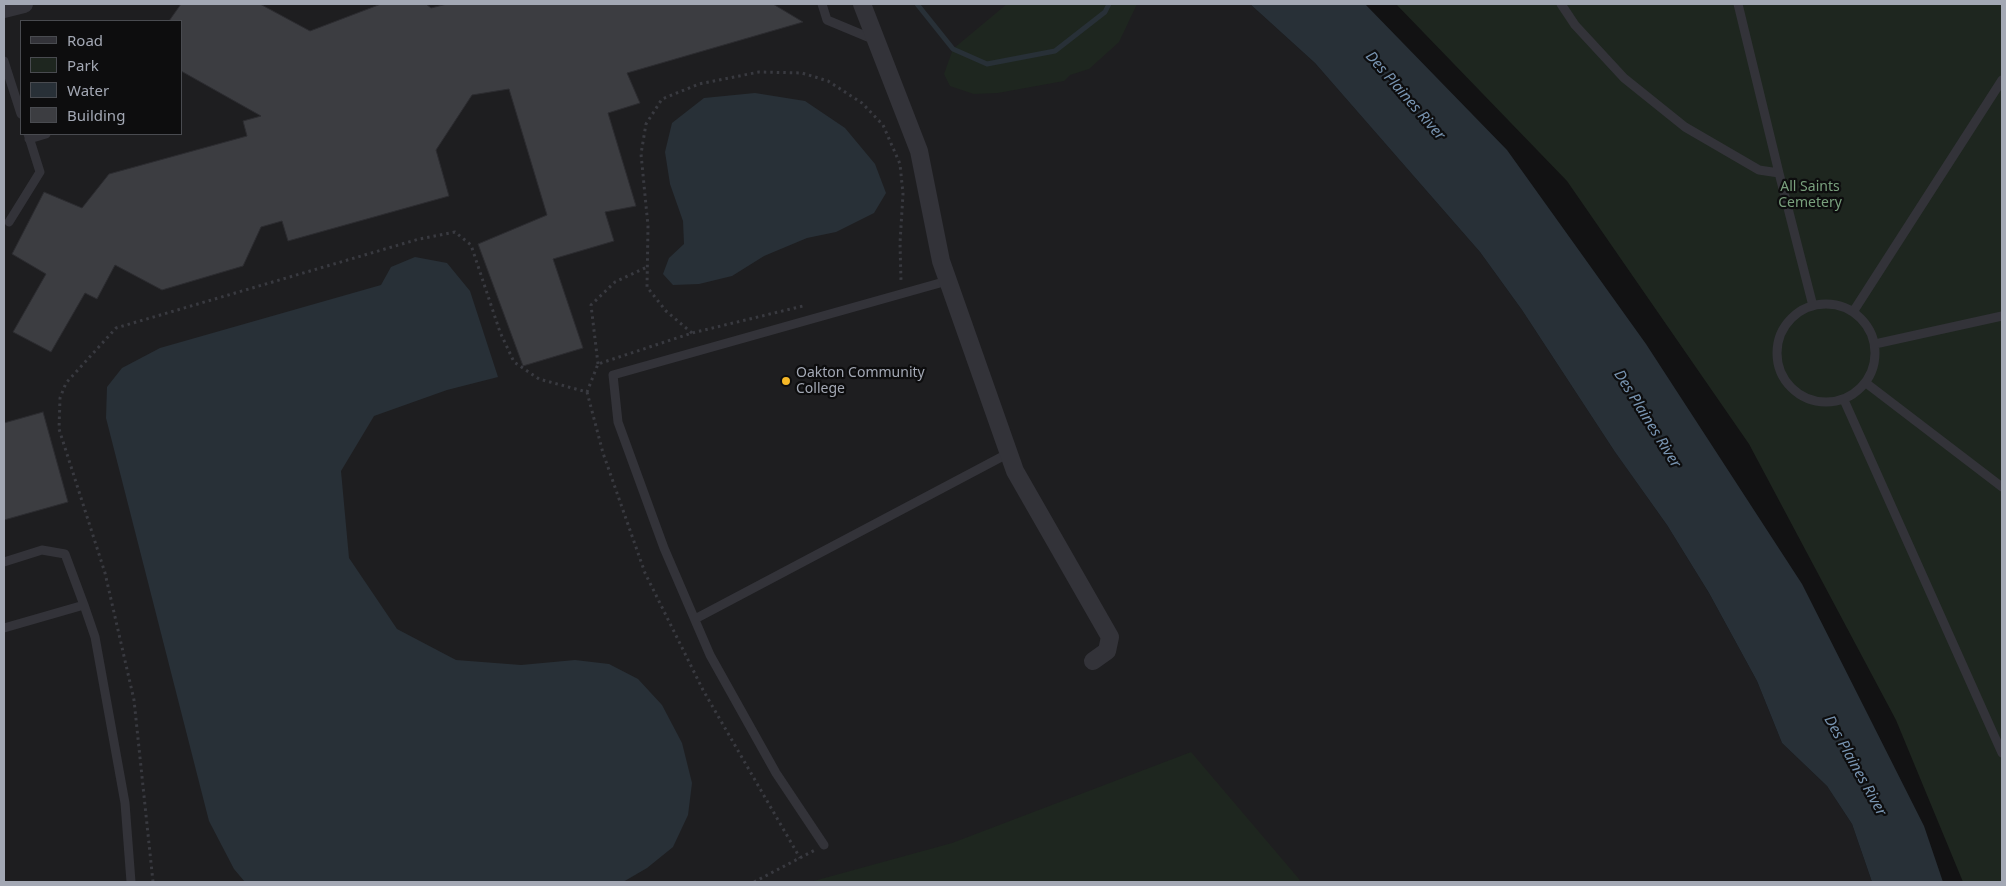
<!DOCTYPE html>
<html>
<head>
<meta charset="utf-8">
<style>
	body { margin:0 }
	#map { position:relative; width:2006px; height:886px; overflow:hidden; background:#121213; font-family:"Noto Sans",sans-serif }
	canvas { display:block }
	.frame { position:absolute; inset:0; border:5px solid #a3a8b4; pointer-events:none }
	.legend { position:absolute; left:20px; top:20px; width:162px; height:115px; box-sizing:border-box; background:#0d0d0e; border:1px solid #494b50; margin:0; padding:6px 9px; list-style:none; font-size:15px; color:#a3a8b4 }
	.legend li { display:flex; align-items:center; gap:10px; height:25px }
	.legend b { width:25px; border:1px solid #494b50 }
</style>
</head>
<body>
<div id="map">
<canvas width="2006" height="886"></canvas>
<div class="frame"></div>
<ul class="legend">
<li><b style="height:6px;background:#333339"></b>Road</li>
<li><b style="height:14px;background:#1e261f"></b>Park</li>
<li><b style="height:14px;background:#283037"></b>Water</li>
<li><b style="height:14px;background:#3c3d41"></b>Building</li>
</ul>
</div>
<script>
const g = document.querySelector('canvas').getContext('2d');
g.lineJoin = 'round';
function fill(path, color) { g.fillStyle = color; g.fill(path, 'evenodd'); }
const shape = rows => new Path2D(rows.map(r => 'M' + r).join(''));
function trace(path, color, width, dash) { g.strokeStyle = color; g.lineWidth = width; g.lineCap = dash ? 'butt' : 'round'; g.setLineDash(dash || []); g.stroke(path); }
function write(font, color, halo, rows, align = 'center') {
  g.font = font + ' "Noto Sans",sans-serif'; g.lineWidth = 4.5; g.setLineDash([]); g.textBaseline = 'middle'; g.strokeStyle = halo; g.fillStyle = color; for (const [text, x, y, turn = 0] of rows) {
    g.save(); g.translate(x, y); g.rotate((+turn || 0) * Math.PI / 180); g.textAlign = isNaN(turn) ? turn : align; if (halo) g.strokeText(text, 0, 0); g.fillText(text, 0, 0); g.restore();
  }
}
const built = shape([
	[4,4,1250,4,1315,63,1480,252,1522,310,1615,452,1667,525,1709,593,1757,681,1782,743,1827,786,1852,824,1872,882,4,882],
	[21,21,181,21,181,134,21,134]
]);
const green = shape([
	[1007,4,1137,4,1119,42,1089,69,1070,75,1064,81,998,93,974,94,950,86,944,74,953,49],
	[1396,4,2002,4,2002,882,1963,882,1896,720,1749,444,1567,181],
	[1191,752,1299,879,1300,882,810,882,952,843]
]);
const water = shape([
	[1250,4,1365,4,1507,150,1646,344,1802,584,1924,826,1943,882,1872,882,1852,824,1827,786,1782,743,1757,681,1709,593,1667,525,1615,452,1522,310,1480,252,1315,63],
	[755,93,805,101,845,128,875,164,886,193,874,213,836,232,807,238,764,256,732,276,699,284,673,285,663,274,669,258,684,244,683,221,670,184,665,152,672,123,704,98],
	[415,257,447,263,470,291,498,377,447,390,374,416,341,471,349,558,397,629,456,660,521,665,575,660,609,664,638,679,662,705,682,743,692,783,688,815,673,847,647,868,623,882,245,882,234,869,209,821,106,418,107,387,122,368,160,348,381,285,391,267]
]);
const stream = shape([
	[917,4,953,49,987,64,1055,51,1105,12,1109,4]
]);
const building = shape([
	[181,4,260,4,310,31,381,4,426,4,431,8,447,4,773,4,803,22,627,73,640,103,608,113,636,206,605,212,614,241,553,259,583,348,523,366,478,244,547,215,509,89,472,95,436,150,449,196,288,241,282,221,261,227,243,266,162,290,115,265,97,299,85,293,51,352,13,332,46,274,12,254,44,192,82,208,109,174,247,136,243,121,261,116,181,71,181,21,169,21,181,4],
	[43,412,68,502,4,520,4,423,43,412]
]);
const path = shape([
	[692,333,666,311,647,287,648,226,641,154,646,124,662,99,699,84,759,72,802,73,828,81,862,103,883,125,900,164,903,194,900,243,901,281],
	[598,364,591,305,615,282,647,267],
	[587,392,603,453,645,573,703,690,800,858],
	[153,882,134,700,105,573,59,429,60,398,66,383,116,328,419,239,455,232,471,245,500,332,514,362,539,379,587,392,598,364,692,333,803,306],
	[754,882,815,850]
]);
const lane = shape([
	[822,4,827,20,875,40],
	[1561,4,1575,25,1624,78,1685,127,1759,170,1779,173,1813,306],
	[1738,4,1779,173],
	[4,61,21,114],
	[29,139,46,134],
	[9,222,40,172,28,134],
	'1777 353a49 49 0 1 1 98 0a49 49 0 1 1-98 0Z',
	[1853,312,2002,80],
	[1875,344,2002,316],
	[1866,383,2002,487],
	[1844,400,2002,753],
	[4,562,42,550,65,554,84,605],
	[695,619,1009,453],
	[4,628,84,605,95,637,125,803,131,882],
	[824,845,776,773,710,655,664,548,618,422,613,375,947,281]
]);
const street = shape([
	[862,4,919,151,941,261,1015,471,1110,637,1107,651,1093,661],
	[4,9,24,4]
]);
const markers = [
	[786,381,5,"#f6b827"]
];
const parkNames = [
	["All Saints",1810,187],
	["Cemetery",1810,203]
];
const poiNames = [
	["Oakton Community",796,373],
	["College",796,389]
];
const waterNames = [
	["Des Plaines River",1405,96,49],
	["Des Plaines River",1647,419,58],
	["Des Plaines River",1855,766,61]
];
fill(built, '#1e1e20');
fill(green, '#1e261f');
fill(water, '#283037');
trace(stream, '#283037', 5);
fill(building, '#3c3d41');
trace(building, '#2c2c30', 1);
trace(path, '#393a40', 3, [2.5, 4]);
trace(lane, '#333339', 9);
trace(street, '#333339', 18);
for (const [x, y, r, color] of markers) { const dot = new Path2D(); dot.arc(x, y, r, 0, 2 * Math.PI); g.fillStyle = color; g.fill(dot); trace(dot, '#0d0d0e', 2); }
write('14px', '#79a07d', '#0d0d0e', parkNames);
write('14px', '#a3a8b4', '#0d0d0e', poiNames, 'left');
write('italic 15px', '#7894b1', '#0d0d0e', waterNames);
</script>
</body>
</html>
